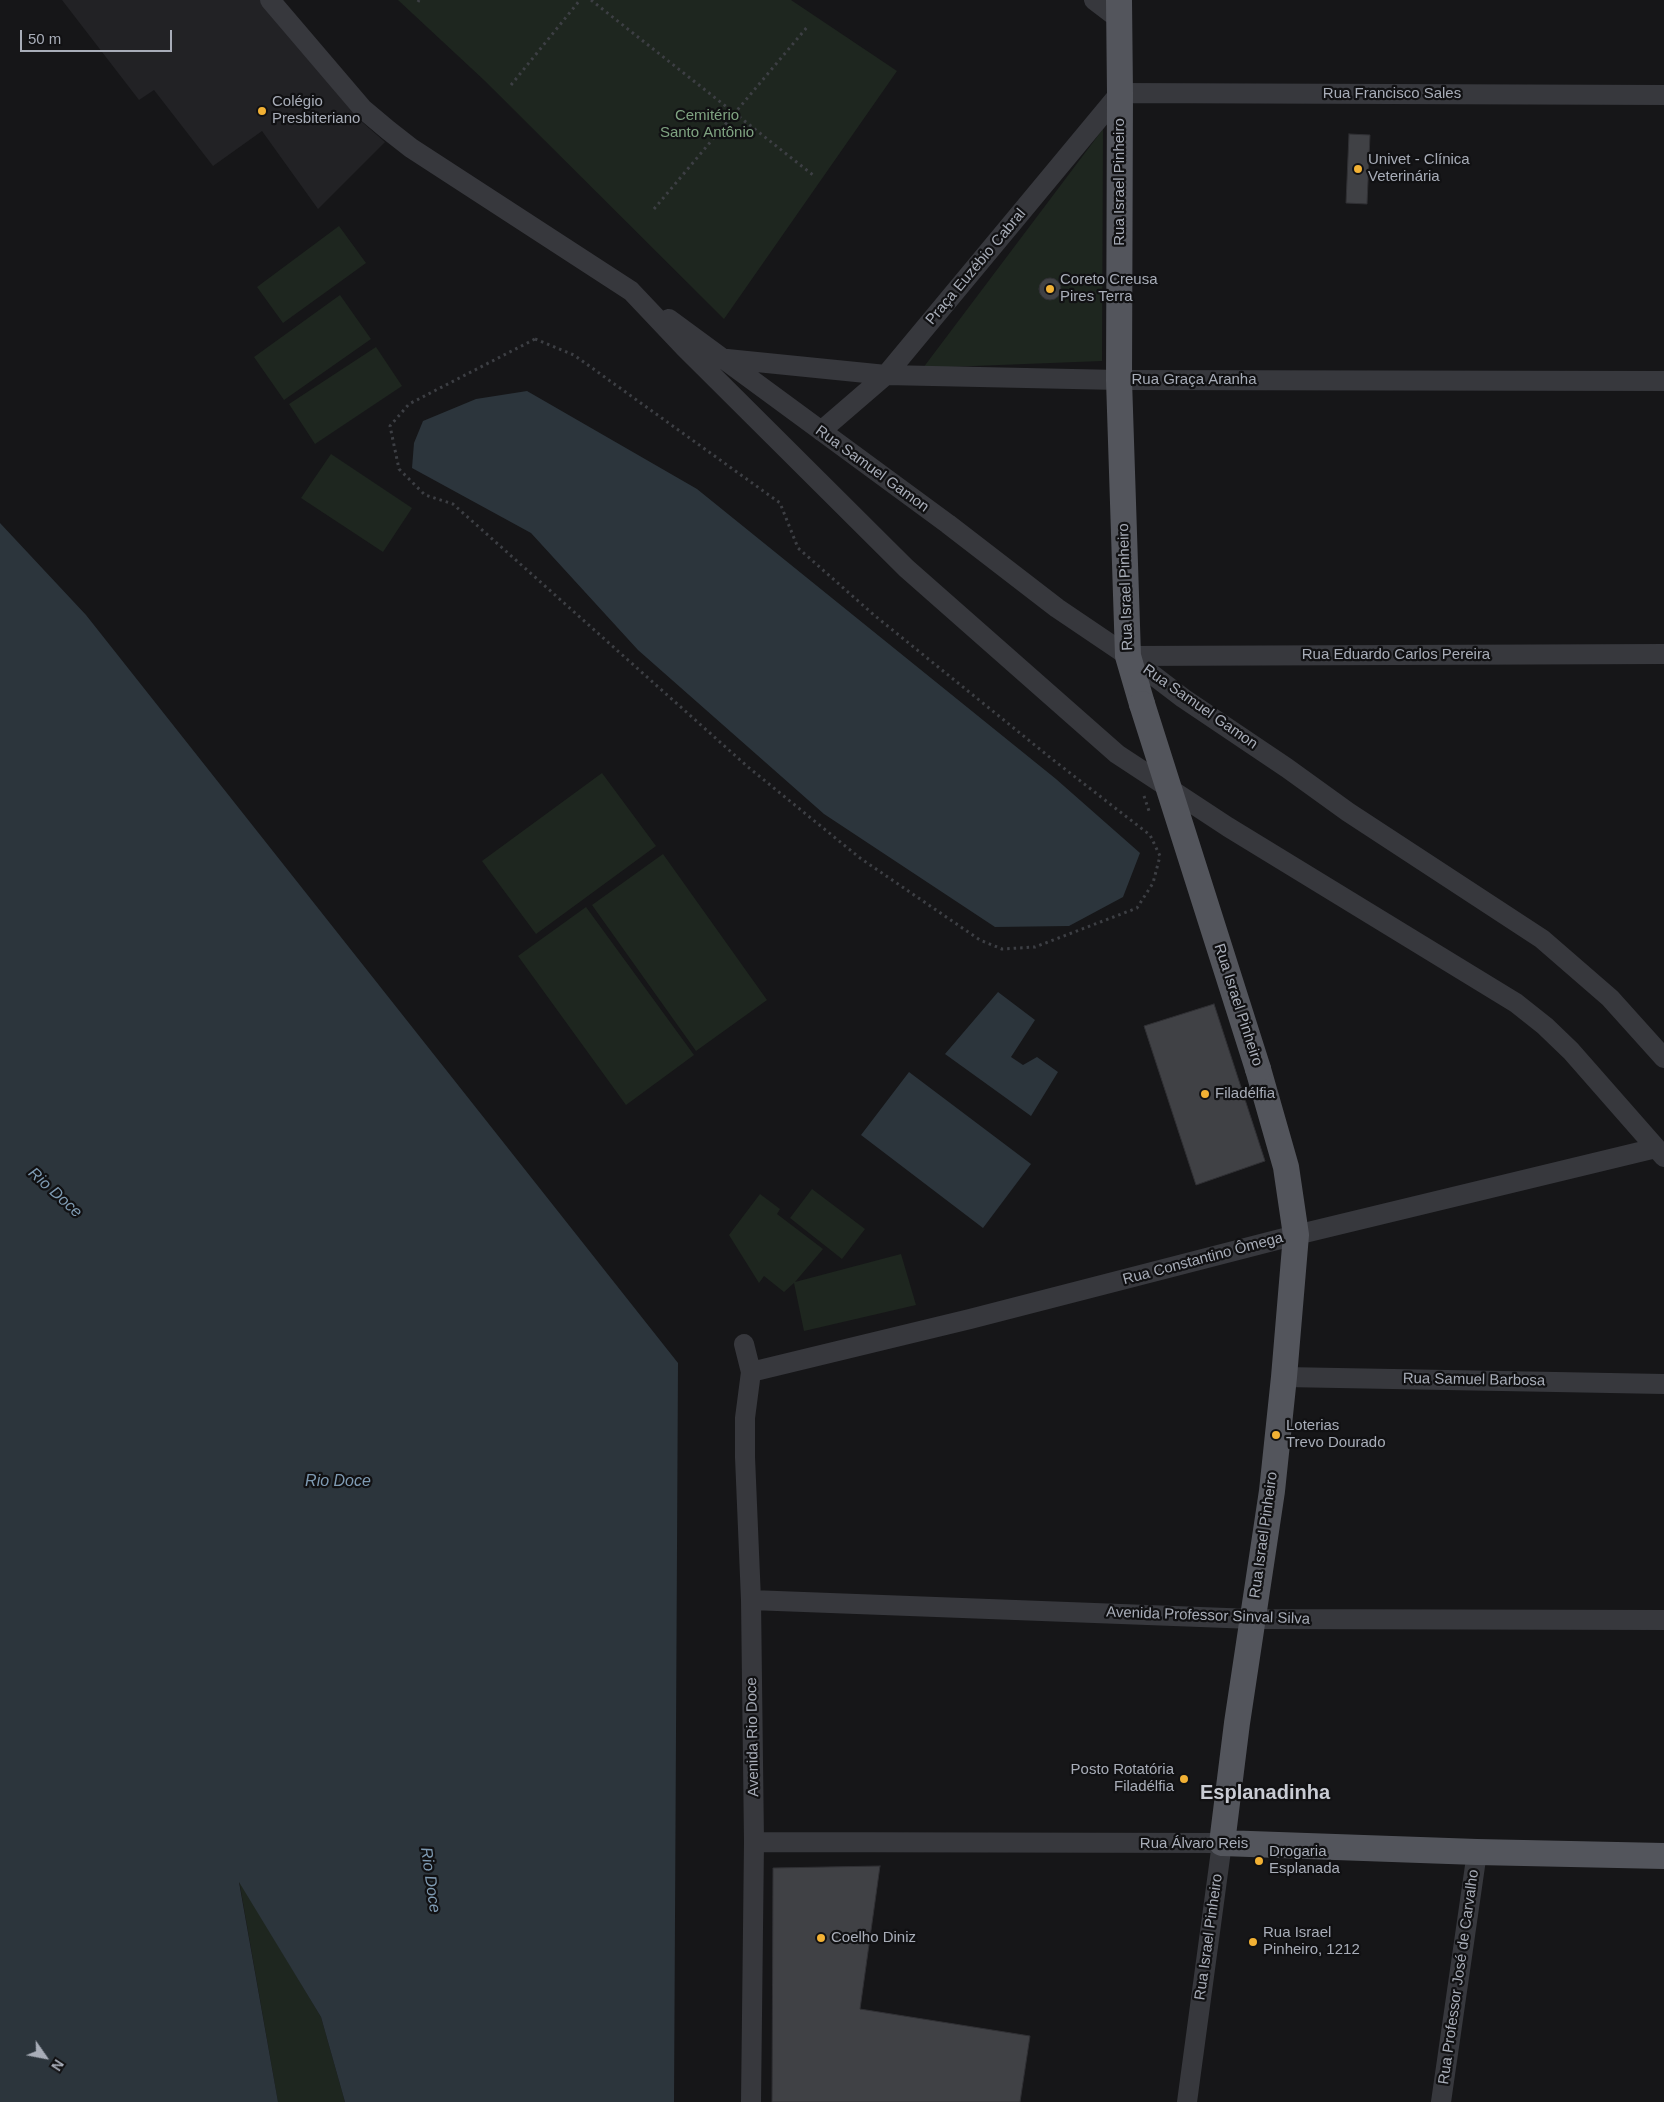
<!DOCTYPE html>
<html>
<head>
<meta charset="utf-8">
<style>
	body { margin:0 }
	#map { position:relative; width:1664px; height:2102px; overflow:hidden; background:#161618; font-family:Arial,sans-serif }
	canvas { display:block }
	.north { position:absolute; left:20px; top:2032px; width:50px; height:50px; -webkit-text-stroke:4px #111113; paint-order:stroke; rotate:123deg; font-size:14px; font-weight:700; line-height:20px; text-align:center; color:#a8adb8 }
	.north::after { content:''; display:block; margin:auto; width:18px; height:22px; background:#a8adb8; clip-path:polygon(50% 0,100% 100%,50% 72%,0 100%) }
	.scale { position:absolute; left:20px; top:30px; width:152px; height:22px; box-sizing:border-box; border:2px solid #a8adb8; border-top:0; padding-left:6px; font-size:15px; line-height:18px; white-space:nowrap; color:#a8adb8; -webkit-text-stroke:4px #111113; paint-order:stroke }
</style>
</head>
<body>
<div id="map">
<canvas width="1664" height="2102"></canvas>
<div class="north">N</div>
<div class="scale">50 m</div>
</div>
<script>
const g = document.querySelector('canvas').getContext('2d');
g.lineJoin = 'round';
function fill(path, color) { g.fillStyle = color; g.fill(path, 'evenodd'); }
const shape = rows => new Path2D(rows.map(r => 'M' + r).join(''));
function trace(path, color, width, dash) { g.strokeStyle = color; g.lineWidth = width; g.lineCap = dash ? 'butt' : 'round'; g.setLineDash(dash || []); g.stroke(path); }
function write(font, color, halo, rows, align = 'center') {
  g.font = font + ' Arial,sans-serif'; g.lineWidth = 4.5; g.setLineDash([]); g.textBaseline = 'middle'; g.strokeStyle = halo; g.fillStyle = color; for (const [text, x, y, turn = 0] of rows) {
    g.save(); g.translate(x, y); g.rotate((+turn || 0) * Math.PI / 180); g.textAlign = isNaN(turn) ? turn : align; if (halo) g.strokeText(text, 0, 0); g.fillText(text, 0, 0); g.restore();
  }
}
const built = shape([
	[62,0,260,0,362,122,385,142,318,209,262,131,213,166,154,90,139,100]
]);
const green = shape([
	[398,0,791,0,897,71,724,319,485,81],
	[1103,129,1102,361,923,368],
	[339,226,366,263,283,323,257,287],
	[340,295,371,339,284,400,254,357],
	[376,347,402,386,315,444,289,404],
	[331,454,412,508,383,552,301,498],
	[602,773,656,846,536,934,482,861],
	[663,854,767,1000,696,1051,592,905],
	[586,907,694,1055,626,1105,518,956],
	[812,1189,865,1229,842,1259,790,1218],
	[760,1194,780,1209,777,1214,823,1249,795,1282,901,1254,916,1305,804,1331,794,1283,784,1292,764,1276,759,1283,729,1235],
	[239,1880,321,2017,345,2102,278,2102]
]);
const water = shape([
	[527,391,697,489,1056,779,1140,853,1123,897,1069,926,995,927,824,814,638,650,531,533,412,468,414,443,423,421,476,399],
	[0,523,86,615,678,1363,674,2102,345,2102,321,2017,239,1882,278,2102,0,2102],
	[998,992,1035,1020,1011,1057,1023,1065,1037,1057,1058,1072,1031,1116,945,1054],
	[909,1072,1031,1164,983,1228,861,1135]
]);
const building = shape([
	[1349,134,1370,135,1367,204,1346,203,1349,134],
	'1039 289a11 11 0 1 1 22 0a11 11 0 1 1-22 0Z',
	[1214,1004,1265,1161,1196,1185,1144,1026,1214,1004],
	[880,1866,860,2009,1030,2036,1020,2102,772,2102,773,1868,880,1866]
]);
const path = shape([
	[591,0,813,175],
	[418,2,419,0],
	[511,85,580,0],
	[654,209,808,26],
	[535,339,574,355,780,503,798,548,874,615,1052,759,1150,835,1160,856,1153,883,1137,908,1035,947,1002,949,980,940,860,858,748,767,453,504,425,495,399,469,390,426,409,404,535,339],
	[1144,796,1150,814]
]);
const minor = shape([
	[270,0,363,109,388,130,411,148,631,291,684,347,906,568,1117,754,1228,827,1516,1003,1545,1026,1571,1051,1664,1157],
	[1094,0,1119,19],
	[669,319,948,524,1057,608,1128,656,1183,698,1287,768,1348,812,1542,939,1610,998,1664,1058],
	[727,359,886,375,1119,380,1664,381],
	[821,431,886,375,1120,93,1664,95],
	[1128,656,1664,654],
	[744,1344,751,1372,745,1418,745,1457,751,1600,754,1842,751,2102],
	[751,1372,970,1319,1296,1235,1656,1148],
	[1284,1377,1664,1384],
	[751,1600,1253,1619,1664,1620],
	[754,1842,1222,1843,1187,2102],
	[1441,2102,1477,1852]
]);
const major = shape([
	[1119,0,1120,93,1119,380,1128,656,1142,704],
	[1258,1069,1286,1167,1296,1235,1284,1377,1272,1491,1237,1723,1222,1843,1477,1852,1664,1856]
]);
const majorBridge = shape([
	[1142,704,1258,1069]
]);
const markers = [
	[262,111,5,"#f2b134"],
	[1358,169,5,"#f2b134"],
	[1050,289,5,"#f2b134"],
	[1205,1094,5,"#f2b134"],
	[1276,1435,5,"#f2b134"],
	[1184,1779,5,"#f2b134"],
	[1259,1861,5,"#f2b134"],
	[821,1938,5,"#f2b134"],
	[1253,1942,5,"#f2b134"]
];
const streetNames = [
	["Rua Francisco Sales",1392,94],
	["Rua Israel Pinheiro",1120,182,-90],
	["Praça Euzébio Cabral",976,267,-50],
	["Rua Graça Aranha",1194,380],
	["Rua Samuel Gamon",872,469,36],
	["Rua Israel Pinheiro",1126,587,-92],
	["Rua Eduardo Carlos Pereira",1396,655],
	["Rua Samuel Gamon",1200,707,35],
	["Rua Israel Pinheiro",1238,1005,72],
	["Rua Constantino Ômega",1203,1259,-15],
	["Rua Samuel Barbosa",1474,1380,1],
	["Rua Israel Pinheiro",1264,1535,-82],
	["Avenida Professor Sinval Silva",1208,1616,2],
	["Avenida Rio Doce",753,1737,-91],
	["Rua Álvaro Reis",1194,1844],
	["Rua Israel Pinheiro",1209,1937,-82],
	["Rua Professor José de Carvalho",1459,1977,-82]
];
const poiNames = [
	["Colégio",272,102],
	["Presbiteriano",272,119],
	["Univet - Clínica",1368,160],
	["Veterinária",1368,177],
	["Coreto Creusa",1060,280],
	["Pires Terra",1060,297],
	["Filadélfia",1215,1094],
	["Loterias",1286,1426],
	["Trevo Dourado",1286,1443],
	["Posto Rotatória",1174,1770,"right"],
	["Filadélfia",1174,1787,"right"],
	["Drogaria",1269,1852],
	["Esplanada",1269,1869],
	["Rua Israel",1263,1933],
	["Pinheiro, 1212",1263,1950],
	["Coelho Diniz",831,1938]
];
const parkNames = [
	["Cemitério",707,116],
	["Santo Antônio",707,133]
];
const waterNames = [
	["Rio Doce",55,1193,42],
	["Rio Doce",338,1482],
	["Rio Doce",430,1880,82]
];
const districtNames = [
	["Esplanadinha",1265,1793]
];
fill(built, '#222225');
fill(green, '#1e261f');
fill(water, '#2c353c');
fill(building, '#404145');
trace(building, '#303034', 1);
trace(path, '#3d3f44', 3, [2.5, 4]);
trace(minor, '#37383d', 20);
trace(major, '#53555c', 26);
trace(majorBridge, '#53555c', 26);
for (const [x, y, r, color] of markers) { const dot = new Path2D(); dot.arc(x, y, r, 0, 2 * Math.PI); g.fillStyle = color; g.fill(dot); trace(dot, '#111113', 2); }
write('15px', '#a8adb8', '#111113', streetNames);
write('15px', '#a8adb8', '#111113', poiNames, 'left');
write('15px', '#7fa381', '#111113', parkNames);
write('italic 16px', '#7f9bb3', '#111113', waterNames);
write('bold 20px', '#c9ccd4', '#111113', districtNames);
</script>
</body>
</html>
